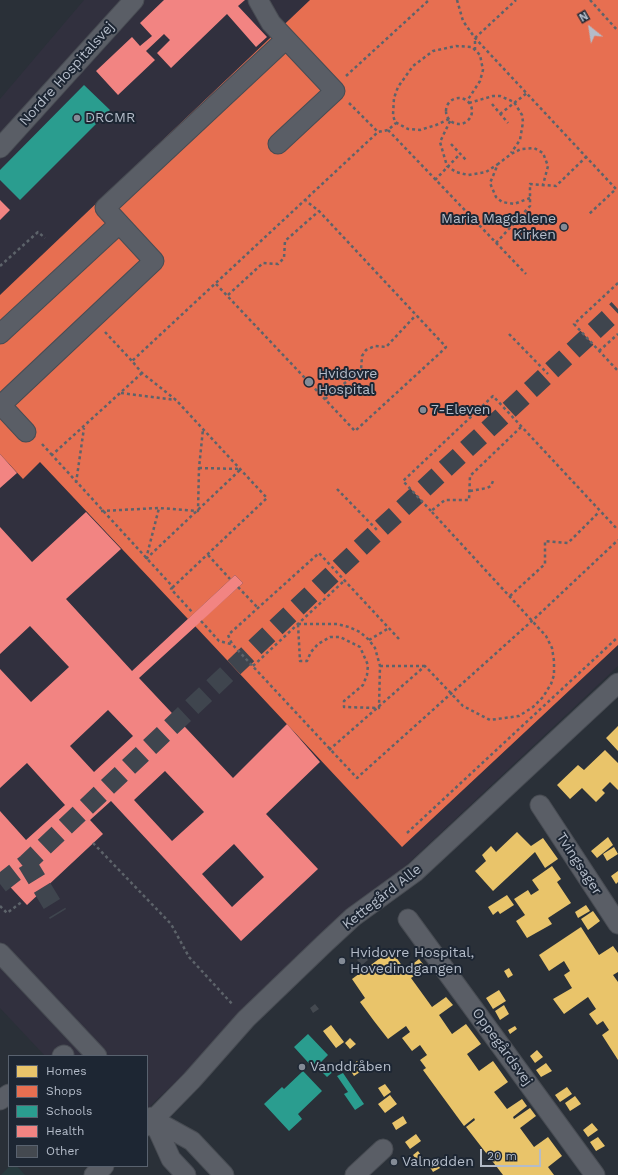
<!DOCTYPE html>
<html>
<head>
<meta charset="utf-8">
<style>
	body { margin:0 }
	#map { position:relative; width:618px; height:1175px; overflow:hidden; background:#2a3038; font-family:"Work Sans",sans-serif }
	canvas { display:block }
	.legend { position:absolute; left:8px; top:1055px; width:140px; height:112px; box-sizing:border-box; background:#1d2633; border:1px solid #59626f; margin:0; padding:5px 7px; list-style:none; font-size:12px; color:#b4bcc9 }
	.legend li { display:flex; align-items:center; gap:8px; height:20px }
	.legend b { width:20px; border:1px solid #59626f }
	.north { position:absolute; left:570px; top:8px; width:40px; height:40px; -webkit-text-stroke:3px #1d2633; paint-order:stroke; rotate:330deg; font-size:11px; font-weight:700; line-height:16px; text-align:center; color:#b4bcc9 }
	.north::after { content:''; display:block; margin:auto; width:14px; height:18px; background:#b4bcc9; clip-path:polygon(50% 0,100% 100%,50% 72%,0 100%) }
	.scale { position:absolute; left:480px; top:1149px; width:61px; height:18px; box-sizing:border-box; border:2px solid #b4bcc9; border-top:0; padding-left:5px; font-size:12px; line-height:14px; white-space:nowrap; color:#b4bcc9; -webkit-text-stroke:3px #1d2633; paint-order:stroke }
</style>
</head>
<body>
<div id="map">
<canvas width="618" height="1175"></canvas>
<ul class="legend">
<li><b style="height:11px;background:#e9c46a"></b>Homes</li>
<li><b style="height:11px;background:#e76f51"></b>Shops</li>
<li><b style="height:11px;background:#2a9d8f"></b>Schools</li>
<li><b style="height:11px;background:#f28482"></b>Health</li>
<li><b style="height:11px;background:#444950"></b>Other</li>
</ul>
<div class="north">N</div>
<div class="scale">20 m</div>
</div>
<script>
const g = document.querySelector('canvas').getContext('2d');
g.lineJoin = 'round';
function fill(path, color) { g.fillStyle = color; g.fill(path, 'evenodd'); }
const shape = rows => new Path2D(rows.map(r => 'M' + r).join(''));
function trace(path, color, width, dash) { g.strokeStyle = color; g.lineWidth = width; g.lineCap = dash ? 'butt' : 'round'; g.setLineDash(dash || []); g.stroke(path); }
function write(font, color, halo, rows, align = 'center') {
  g.font = font + ' "Work Sans",sans-serif'; g.lineWidth = 4; g.setLineDash([]); g.textBaseline = 'middle'; g.strokeStyle = halo; g.fillStyle = color; for (const [text, x, y, turn = 0] of rows) {
    g.save(); g.translate(x, y); g.rotate((+turn || 0) * Math.PI / 180); g.textAlign = isNaN(turn) ? turn : align; if (halo) g.strokeText(text, 0, 0); g.fillText(text, 0, 0); g.restore();
  }
}
const medical = shape([
	[84,0,618,0,618,666,147,1109,147,1056,45,1056,0,1008,0,99]
]);
const green = shape([
	[10,1166,17,1166,25,1175,1,1175]
]);
const homes = shape([
	[618,726,618,751,606,738],
	[605,750,618,763,618,790,610,782,602,790,605,793,596,802,582,788,570,799,557,785,578,765,584,770],
	[517,832,531,846,543,838,558,859,545,868,535,852,493,891,475,871,486,861,482,855,491,846,496,852],
	[608,837,613,845,597,858,591,851],
	[614,847,618,854,607,861,603,854],
	[552,866,561,879,557,882,571,903,548,918,552,924,527,938,516,921,525,915,514,899,528,890,531,895,539,890,532,880],
	[618,871,618,882,616,884,611,876],
	[507,895,514,905,500,914,498,911,493,915,488,907],
	[586,905,590,911,578,918,575,912],
	[593,911,600,921,588,930,581,919],
	[581,927,599,955,613,946,618,953,618,972,613,975,618,982,618,1060,602,1035,609,1030,603,1021,597,1025,589,1014,596,1009,588,997,564,1014,553,999,572,988,564,975,570,971,564,961,549,971,539,955],
	[391,950,405,970,419,959,426,968,411,978,432,1007,446,997,453,1005,439,1015,452,1034,466,1024,481,1044,467,1054,479,1071,493,1061,508,1082,494,1092,507,1109,522,1099,527,1106,513,1117,514,1119,530,1108,536,1116,520,1128,534,1147,548,1137,562,1156,548,1167,554,1175,503,1175,466,1127,475,1120,474,1118,464,1126,423,1070,426,1068,420,1060,427,1055,420,1045,412,1051,402,1038,410,1032,406,1026,388,1039,374,1021,360,1002,365,998,352,979],
	[509,968,513,975,508,978,504,971],
	[499,990,506,1001,493,1009,486,998],
	[504,1005,509,1014,500,1020,495,1011],
	[331,1025,344,1042,336,1048,323,1031],
	[515,1026,517,1029,510,1034,508,1030],
	[350,1038,356,1044,350,1049,345,1043],
	[537,1050,543,1057,535,1063,530,1056],
	[357,1061,363,1070,354,1076,349,1068],
	[546,1063,552,1071,541,1077,536,1070],
	[385,1084,391,1092,384,1097,378,1088],
	[567,1087,572,1094,560,1102,555,1095],
	[390,1095,397,1104,385,1113,378,1104],
	[575,1096,581,1104,570,1111,565,1103],
	[403,1116,407,1123,396,1130,392,1123],
	[592,1123,598,1130,588,1137,583,1130],
	[416,1134,421,1141,410,1149,405,1142],
	[598,1137,605,1146,596,1151,590,1142],
	[418,1151,423,1158,418,1162,413,1155],
	[434,1159,440,1168,433,1172,428,1164]
]);
const shops = shape([
	[310,0,618,0,618,645,402,847,195,626,243,583,235,575,188,619,40,462,23,479,0,454,0,295]
]);
const schools = shape([
	[84,85,110,110,20,200,0,180,0,170],
	[308,1034,328,1055,314,1069,294,1047],
	[332,1065,336,1069,327,1077,323,1073],
	[303,1071,322,1091,298,1114,302,1119,289,1131,264,1104,282,1087,284,1089],
	[343,1073,364,1104,355,1110,344,1094,348,1092,337,1076]
]);
const health = shape([
	[164,0,245,0,238,6,267,37,256,47,227,14,171,68,157,53,170,40,164,34,146,51,155,60,118,95,96,71,132,37,140,46,152,36,140,23],
	[0,200,10,210,0,220],
	[0,454,17,473,0,488],
	[86,512,121,549,66,599,132,671,235,575,243,583,139,678,233,778,287,724,320,762,266,814,318,869,241,941,111,801,90,820,103,834,27,905,0,876,0,811,26,840,65,805,27,763,0,788,0,669,31,702,69,667,30,626,0,654,0,527,32,562],
	[108,710,133,736,94,772,70,746],
	[165,771,204,812,172,841,134,800],
	[234,844,264,877,232,907,202,874]
]);
const building = shape([
	[363,954,368,960,362,965,357,960],
	[315,1004,319,1009,313,1013,310,1008]
]);
const minorTunnel = shape([
	[27,863,58,914],
	[0,884,27,863,378,531,618,309]
]);
const path = shape([
	[457,0,463,21,475,38,616,189,588,215],
	[590,0,618,31],
	[475,50,475,38,516,0],
	[346,76,429,0],
	'446 111a13 13 0 1 1 26 0a13 13 0 1 1-26 0Z',
	[349,103,378,132],
	[469,103,493,96,500,96,514,102,522,115,523,122,520,140,511,153],
	[492,104,508,123],
	[500,114,527,93],
	[449,119,436,125,420,130,408,129,395,122,393,115,394,98,398,87,413,66,433,51,456,46,472,47,480,55,483,70,480,81,467,101],
	[450,121,440,142,447,166,456,172,468,175,486,172,498,164],
	[388,130,526,274],
	[451,144,467,161],
	[435,180,460,154],
	[530,198,514,204,502,202,496,197,490,183,498,164,511,154,521,149,534,148,543,153,548,166,543,185],
	[496,243,530,206,530,184,556,186,586,157],
	[0,266,38,232,45,238],
	[618,283,574,324,618,371],
	[216,284,355,431,440,353,446,347,319,211,306,201],
	[228,295,263,263,278,264,284,258,285,241,319,211],
	[105,332,132,361],
	[509,334,548,374],
	[599,351,618,334],
	[142,373,52,455,173,587,267,498,176,400,142,373,132,361,378,132,388,130,396,123],
	[121,393,176,400],
	[325,399,361,370,362,356,366,350,375,346,386,347,416,315],
	[42,444,52,455],
	[199,468,241,469],
	[76,483,84,428],
	[337,489,378,531],
	[470,491,487,488,491,486,493,481],
	[101,511,159,508,198,511,199,468,203,429],
	[431,511,403,481,493,396,618,530],
	[208,555,230,579],
	[146,559,241,469],
	[146,559,159,508],
	[173,587,171,589,193,613],
	[238,587,258,608],
	[510,596,545,564,545,541,568,543,599,512],
	[201,621,219,641,231,644],
	[298,624,337,624,349,627,360,632,369,640,375,648,380,666,379,708,344,707,344,701,363,685,367,675,368,665,360,647,340,637,330,637,318,644,311,652,307,661,300,661,298,624],
	[399,639,319,553,228,635,232,644,357,778,533,620,618,540],
	[369,640,389,628],
	[253,666,345,580],
	[380,666,425,666],
	[329,750,425,666,463,706,490,720,519,716,533,707,543,697,551,684,554,675,554,661,552,648,546,636,431,511,445,500,469,500,470,476,521,427],
	[407,833,618,637],
	[93,843,171,924,189,957,233,1005],
	[0,906,7,913,23,901]
]);
const minor = shape([
	[258,0,271,23,335,91,278,144],
	[0,148,134,0],
	[0,334,119,224],
	[0,404,26,432],
	[1,405,154,261,105,208,286,39],
	[540,805,618,924],
	[408,919,595,1175],
	[0,953,97,1056],
	[62,1056,64,1055],
	[0,1100,9,1094],
	[152,1117,171,1159,186,1175],
	[154,1120,192,1141,224,1175],
	[147,1126,192,1080,246,1019,324,944,353,917,415,872,618,683],
	[94,1175,104,1166],
	[355,1175,383,1149]
]);
const markers = [
	[77,118,4,"#848b96"],
	[564,227,4,"#848b96"],
	[309,382,5,"#848b96"],
	[423,410,4,"#848b96"],
	[342,961,4,"#848b96"],
	[302,1067,4,"#848b96"],
	[394,1162,4,"#848b96"]
];
const streetNames = [
	["Nordre Hospitalsvej",67,74,-48],
	["Tvingsager",579,864,57],
	["Kettegård Alle",382,897,-38],
	["Oppegårdsvej",502,1047,54]
];
const poiNames = [
	["DRCMR",85,118],
	["Maria Magdalene",556,219,"right"],
	["Kirken",556,235,"right"],
	["Hvidovre",318,374],
	["Hospital",318,390],
	["7-Eleven",431,410],
	["Hvidovre Hospital,",350,953],
	["Hovedindgangen",350,969],
	["Vanddråben",310,1067],
	["Valnødden",402,1162]
];
fill(medical, '#31303e');
fill(green, '#273a3e');
fill(homes, '#e9c46a');
fill(shops, '#e76f51');
fill(schools, '#2a9d8f');
fill(health, '#f28482');
fill(building, '#444950');
trace(minorTunnel, '#3f454e', 19, [19, 10]);
trace(minor, '#484c53', 21);
trace(path, '#5d636a', 2.5, [3, 3]);
trace(minor, '#5a5e66', 19);
for (const [x, y, r, color] of markers) { const dot = new Path2D(); dot.arc(x, y, r, 0, 2 * Math.PI); g.fillStyle = color; g.fill(dot); trace(dot, '#1d2633', 1.5); }
write('14px', '#b4bcc9', '#1d2633', streetNames);
write('14px', '#b4bcc9', '#1d2633', poiNames, 'left');
</script>
</body>
</html>
